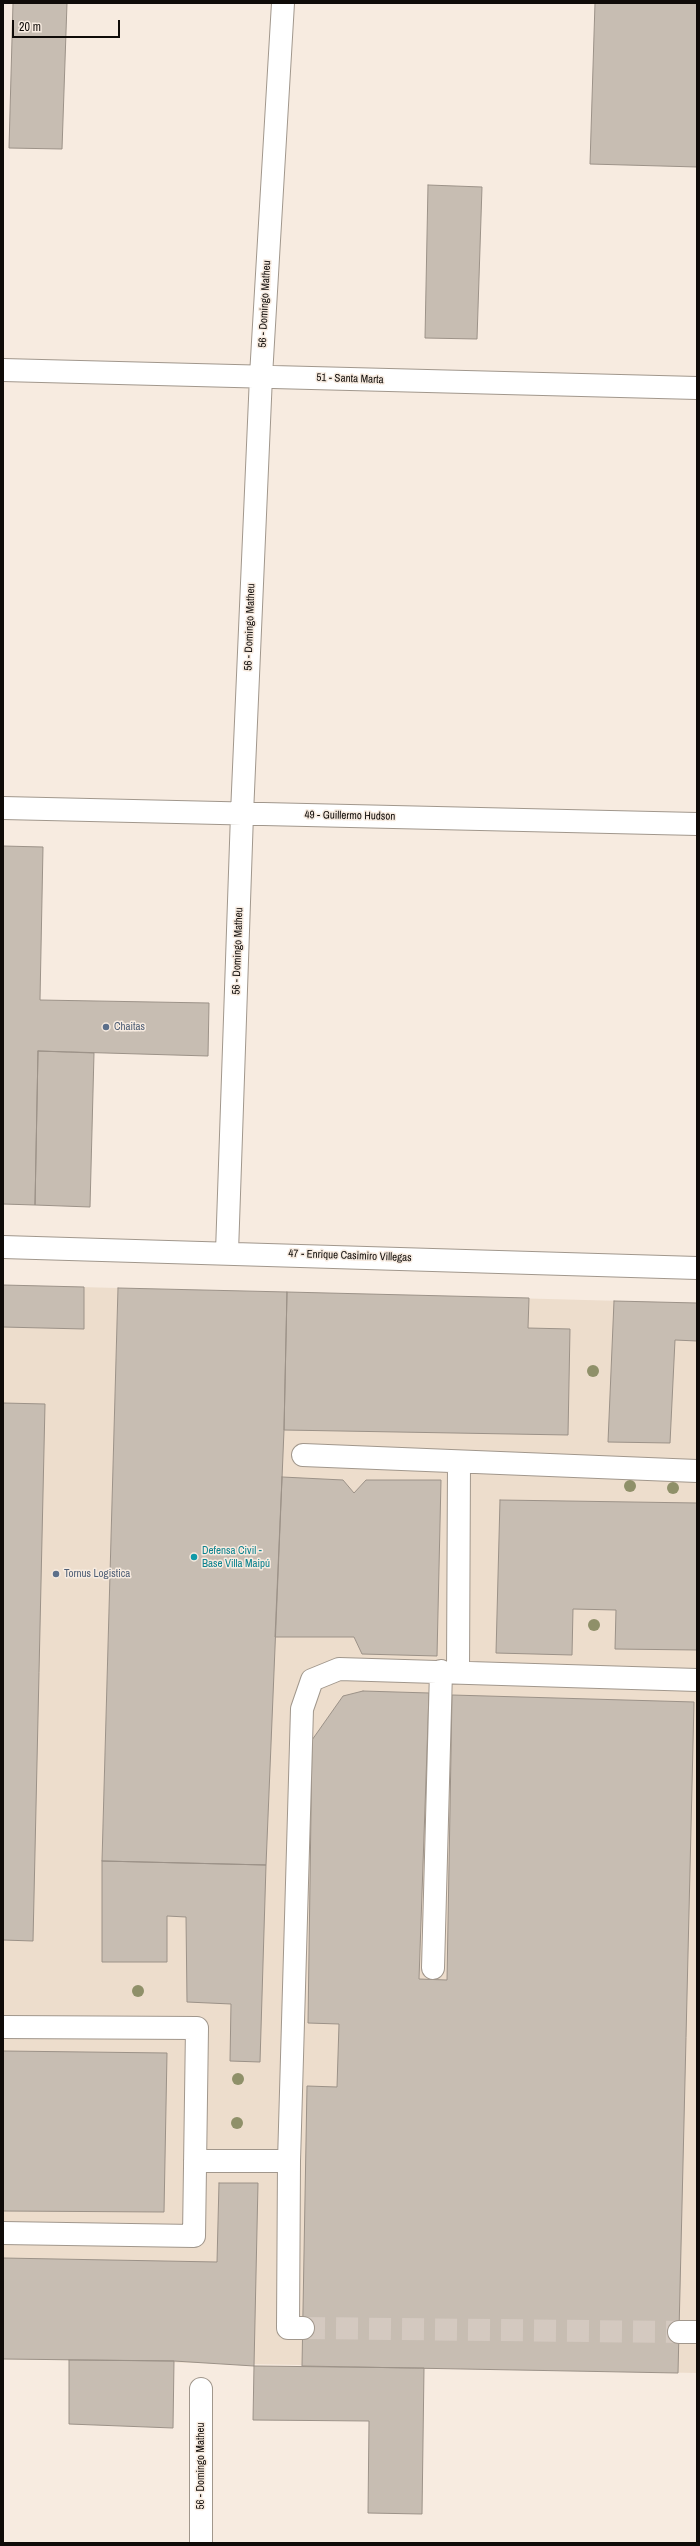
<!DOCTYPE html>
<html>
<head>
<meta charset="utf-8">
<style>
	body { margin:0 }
	#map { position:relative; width:700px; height:2546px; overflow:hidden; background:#f7ebe0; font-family:"Archivo Narrow",sans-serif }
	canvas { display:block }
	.frame { position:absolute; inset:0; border:4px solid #0f0b08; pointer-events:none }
	.scale { position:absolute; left:12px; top:20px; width:108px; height:18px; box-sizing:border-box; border:2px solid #0f0b08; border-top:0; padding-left:5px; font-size:12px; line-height:14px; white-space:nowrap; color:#0f0b08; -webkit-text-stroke:3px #f7ebe0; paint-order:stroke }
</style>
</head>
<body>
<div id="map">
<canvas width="700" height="2546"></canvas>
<div class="frame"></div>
<div class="scale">20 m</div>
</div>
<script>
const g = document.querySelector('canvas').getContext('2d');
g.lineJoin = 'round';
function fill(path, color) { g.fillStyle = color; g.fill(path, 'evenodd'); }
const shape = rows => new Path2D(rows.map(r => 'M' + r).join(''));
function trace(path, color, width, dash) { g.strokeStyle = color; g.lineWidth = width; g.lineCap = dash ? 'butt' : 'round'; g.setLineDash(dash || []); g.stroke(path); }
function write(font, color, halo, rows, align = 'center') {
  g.font = font + ' "Archivo Narrow",sans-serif'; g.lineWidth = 3; g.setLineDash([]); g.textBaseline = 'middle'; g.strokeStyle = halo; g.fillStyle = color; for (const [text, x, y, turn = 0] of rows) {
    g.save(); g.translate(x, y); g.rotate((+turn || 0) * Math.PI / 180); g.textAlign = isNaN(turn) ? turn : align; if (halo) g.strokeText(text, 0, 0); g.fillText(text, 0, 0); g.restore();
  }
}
const built = shape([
	[3,1285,118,1288,102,1861,287,1292,697,1303,697,2373,3,2359]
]);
const building = shape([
	[13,3,67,3,62,149,9,148,13,3],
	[595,3,697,3,697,167,590,164,595,3],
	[428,185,482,187,477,339,425,338,428,185],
	[3,846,43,847,40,1000,209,1003,208,1056,38,1051,35,1205,3,1204,3,846],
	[38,1051,94,1053,90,1207,35,1205,38,1051],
	[3,1285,84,1287,84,1329,3,1327,3,1285],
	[118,1288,287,1292,284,1430,266,1865,102,1861,118,1288],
	[287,1292,529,1298,528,1328,570,1329,568,1435,284,1430,287,1292],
	[614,1301,697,1303,697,1341,675,1340,670,1443,608,1442,614,1301],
	[3,1403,45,1404,33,1941,3,1940,3,1403],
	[282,1477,343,1480,354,1493,366,1480,441,1480,437,1656,362,1654,354,1637,275,1637,282,1477],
	[500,1500,697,1503,697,1650,615,1649,616,1610,573,1609,572,1655,496,1653,500,1500],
	[363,1691,429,1693,419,1979,447,1980,452,1695,694,1702,678,2373,302,2366,307,2086,337,2087,339,2024,308,2023,312,1740,343,1696,363,1691],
	[102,1861,266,1865,260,2062,230,2061,231,2004,187,2002,186,1917,167,1916,167,1962,102,1962,102,1861],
	[3,2051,167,2053,164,2212,3,2211,3,2051],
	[219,2183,258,2183,254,2366,174,2361,3,2359,3,2258,217,2262,219,2183],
	[69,2360,174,2361,173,2428,69,2424,69,2360],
	[254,2366,424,2368,422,2514,368,2513,369,2421,253,2420,254,2366]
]);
const minorTunnel = shape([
	[303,2328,679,2332]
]);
const minor = shape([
	[3,370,697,388],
	[3,808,697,824],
	[3,1247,697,1268],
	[227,1252,242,814,261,376,283,3],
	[303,1455,697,1471],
	[458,1672,459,1463],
	[433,1968,441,1671],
	[3,2027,197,2028,194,2236,3,2233],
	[195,2161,289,2161],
	[303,2328,288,2328,289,2161,302,1709,312,1680,339,1669,697,1680],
	[679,2332,697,2332],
	[201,2543,201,2389]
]);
const trees = [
	[593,1371],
	[630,1486],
	[673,1488],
	[594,1625],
	[138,1991],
	[238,2079],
	[237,2123]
];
const markers = [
	[106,1027,4,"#5c6f8a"],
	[194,1557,4,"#0f9aa8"],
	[56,1574,4,"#5c6f8a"]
];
const streetNames = [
	["56 - Domingo Matheu",265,304,-87],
	["51 - Santa Marta",350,379,2],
	["56 - Domingo Matheu",250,627,-88],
	["49 - Guillermo Hudson",350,816,1],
	["56 - Domingo Matheu",238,951,-88],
	["47 - Enrique Casimiro Villegas",350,1256,2],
	["56 - Domingo Matheu",201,2466,-90]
];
const serviceNames = [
	["Chaitas",114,1027],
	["Tornus Logistica",64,1574]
];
const cultureNames = [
	["Defensa Civil -",202,1551],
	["Base Villa Maipú",202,1564]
];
fill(built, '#edddcc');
fill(building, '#c7bdb2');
trace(building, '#9c9288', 1);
trace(minorTunnel, '#d4c9c0', 22, [22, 11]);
trace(minor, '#a1978c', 24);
trace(minor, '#fff', 22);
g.fillStyle = '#8f9069';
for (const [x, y] of trees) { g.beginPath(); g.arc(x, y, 6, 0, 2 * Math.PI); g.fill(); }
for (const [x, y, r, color] of markers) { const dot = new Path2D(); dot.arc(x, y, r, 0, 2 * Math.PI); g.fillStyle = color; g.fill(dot); trace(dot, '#f7ebe0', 1.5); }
write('11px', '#0f0b08', '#f7ebe0', streetNames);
write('11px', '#4e5e75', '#f7ebe0', serviceNames, 'left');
write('11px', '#0d838f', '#f7ebe0', cultureNames, 'left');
</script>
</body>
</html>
